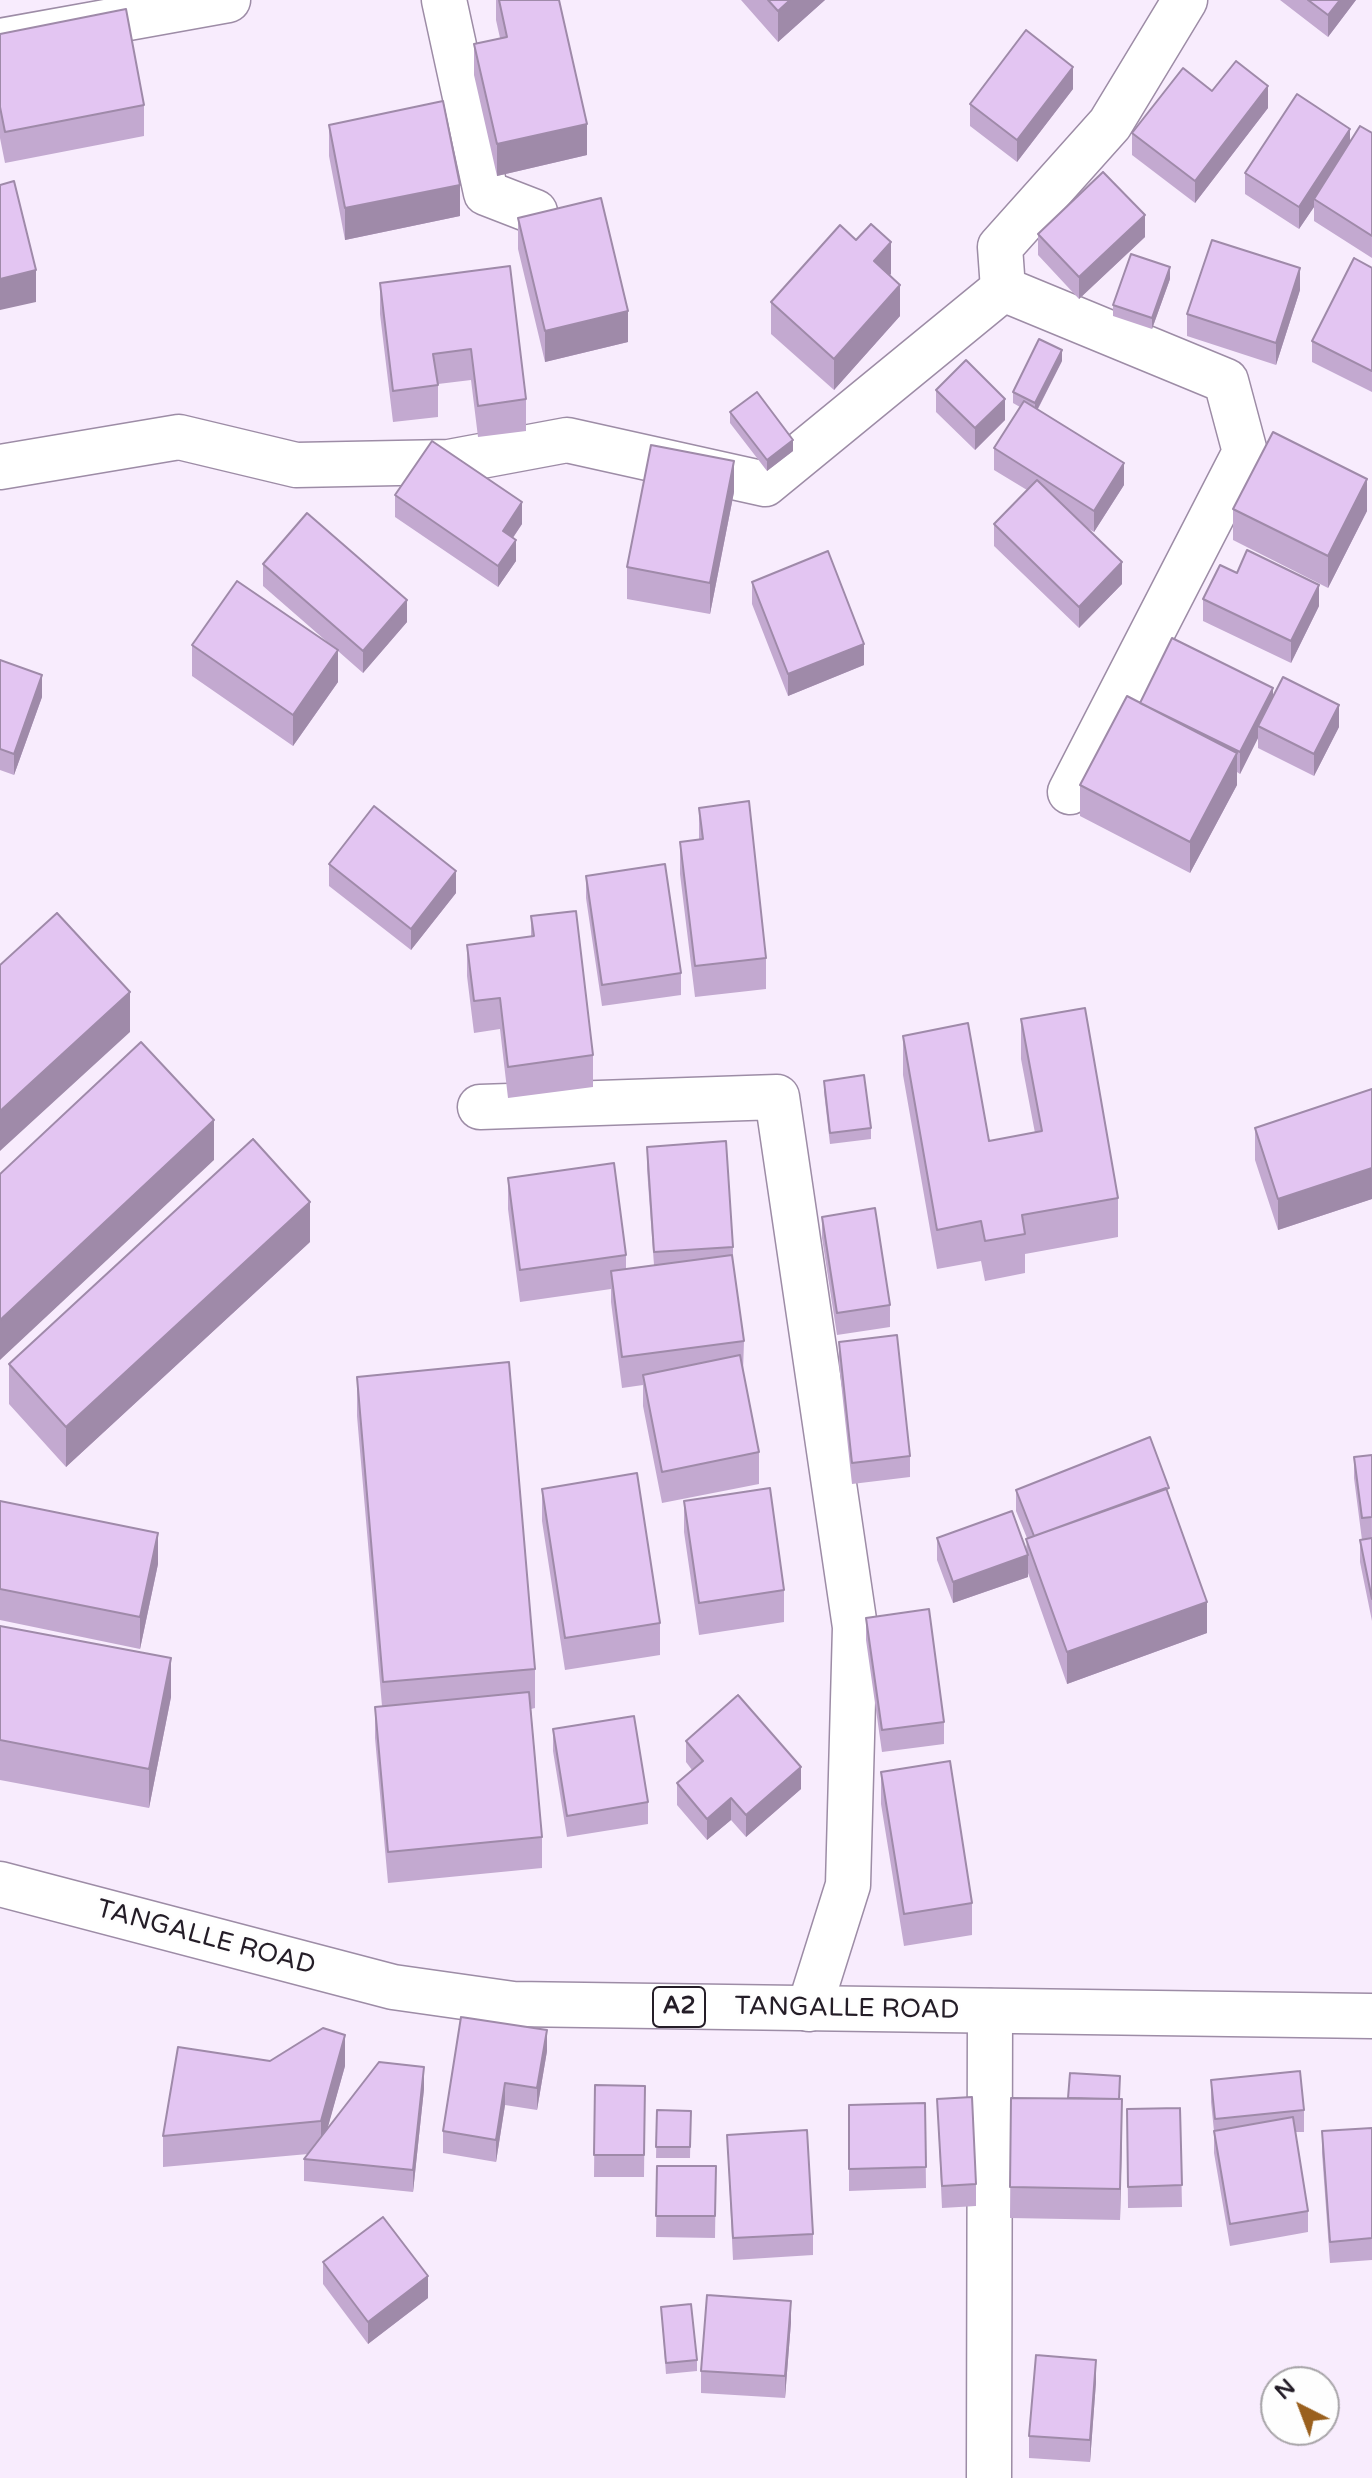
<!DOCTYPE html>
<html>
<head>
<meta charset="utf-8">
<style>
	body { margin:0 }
	#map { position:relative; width:1372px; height:2478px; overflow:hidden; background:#f8ecfd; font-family:"Varela Round",sans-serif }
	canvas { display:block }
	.north { position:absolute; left:1260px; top:2366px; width:80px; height:80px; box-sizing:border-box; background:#fefefe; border:2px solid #a7a4a8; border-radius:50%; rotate:318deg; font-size:22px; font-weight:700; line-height:32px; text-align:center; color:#241d27 }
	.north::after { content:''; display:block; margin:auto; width:28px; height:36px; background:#9a601e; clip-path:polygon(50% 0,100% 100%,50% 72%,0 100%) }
</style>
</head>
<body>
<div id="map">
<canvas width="1372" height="2478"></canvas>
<div class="north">N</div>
</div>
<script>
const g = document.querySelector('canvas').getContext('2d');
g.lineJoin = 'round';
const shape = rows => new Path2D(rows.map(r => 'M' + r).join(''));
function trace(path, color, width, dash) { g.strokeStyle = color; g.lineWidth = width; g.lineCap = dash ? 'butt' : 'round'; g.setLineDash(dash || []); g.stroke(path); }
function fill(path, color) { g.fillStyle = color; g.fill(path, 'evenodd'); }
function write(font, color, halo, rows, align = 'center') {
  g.font = font + ' "Varela Round",sans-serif'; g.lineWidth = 6; g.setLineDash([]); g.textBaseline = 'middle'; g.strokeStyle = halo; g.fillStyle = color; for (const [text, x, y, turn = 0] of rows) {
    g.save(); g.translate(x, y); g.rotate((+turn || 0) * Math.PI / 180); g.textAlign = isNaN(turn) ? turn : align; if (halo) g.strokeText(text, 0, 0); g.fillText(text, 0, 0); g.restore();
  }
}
const minor = shape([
	[444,0,486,193,535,212],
	[0,41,228,0],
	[0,467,179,437,296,465,449,462,567,440,765,484,1003,289],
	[1070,792,1245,452,1226,381,1003,289,1000,247,1110,124,1185,0],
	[480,1107,777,1097,855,1627,848,1885,809,2009],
	[989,2478,990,2011]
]);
const trunk = shape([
	[0,1884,393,1987,513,2004,1372,2016]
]);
const wall = shape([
	[496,0,559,0,587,155,497,176,474,75,474,44,500,38,496,20],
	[741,0,825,0,778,42],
	[1280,0,1356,0,1328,37],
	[0,34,144,105,144,136,5,163,0,138],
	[1073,89,1017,162,970,126,970,104],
	[1212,91,1268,108,1195,203,1132,155,1132,133],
	[329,125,460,216,345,240,329,156],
	[1372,133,1372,258,1314,221,1314,207,1299,229,1245,194,1245,173],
	[518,218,628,342,545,362,518,249],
	[1038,234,1145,237,1079,299,1038,255],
	[510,266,526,399,526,431,478,437,471,380,438,384,438,417,393,422,380,314,380,283],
	[1372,268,1372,392,1312,362,1312,341],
	[891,274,889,275,900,316,834,390,771,334,771,302],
	[1170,279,1152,329,1113,316,1113,305],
	[1300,290,1276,365,1187,336,1187,314],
	[1062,361,1038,409,1124,485,1094,532,1084,526,1122,584,1079,628,994,546,994,524,1027,490,994,470,994,448,1020,407,1013,403,1013,392],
	[936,390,1005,420,975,450,936,412],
	[730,412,793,451,767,471,730,423],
	[734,492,710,614,627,599,627,567],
	[395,495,522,524,513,538,516,561,498,587,395,517],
	[1233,509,1367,511,1328,588,1233,540],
	[263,564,407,622,363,673,338,651,338,682,293,746,192,676,192,645,333,647,263,586],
	[752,582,864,665,788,696,752,604],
	[1203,599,1319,606,1291,663,1203,621],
	[0,660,42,697,14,775,0,770],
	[1273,698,1339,727,1314,776,1258,748,1258,738,1240,774,1237,772,1237,785,1190,873,1080,816,1080,785,1140,703],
	[699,808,766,958,766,989,695,997,680,874,680,842,699,840],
	[329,864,456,893,411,950,329,886],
	[586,876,681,973,681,995,602,1006,586,898],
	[531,916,593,1055,593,1087,508,1098,500,1029,474,1033,467,976,467,945,531,937],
	[1021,1019,1118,1198,1118,1237,1025,1254,1025,1273,985,1281,981,1261,937,1269,903,1075,903,1036,989,1141,1035,1133,1021,1059],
	[824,1081,871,1128,871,1139,830,1144,824,1092],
	[1372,1089,1372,1199,1278,1230,1255,1160,1255,1128],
	[647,1147,733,1247,733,1262,744,1341,743,1372,759,1452,759,1484,662,1503,643,1406,643,1385,622,1388,611,1302,611,1289,520,1302,508,1209,508,1178,626,1255,626,1269,654,1265,647,1169],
	[822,1217,890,1305,890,1327,837,1335,822,1238],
	[310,1242,66,1467,9,1404,9,1364],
	[839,1342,910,1456,910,1477,852,1484,839,1364],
	[357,1377,535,1669,535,1708,531,1709,542,1837,542,1868,388,1883,375,1738,375,1707,382,1706,357,1416],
	[1372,1455,1372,1621,1360,1562,1360,1540,1362,1540,1354,1478,1354,1457],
	[542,1489,660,1623,660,1655,565,1670,542,1521],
	[1016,1490,1169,1497,1207,1633,1067,1684,1028,1573,1028,1577,953,1603,937,1560,937,1538,1026,1552,1027,1538,1016,1511],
	[0,1501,158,1564,140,1649,0,1620],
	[684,1501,784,1590,784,1622,699,1635,684,1532],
	[866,1618,944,1722,944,1744,882,1752,866,1640],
	[0,1626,171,1697,149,1808,0,1780],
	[553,1729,648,1802,648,1824,567,1837,553,1751],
	[686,1741,801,1789,746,1837,731,1820,707,1840,677,1805,677,1783,692,1770,686,1762],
	[881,1772,972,1903,972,1935,904,1946,881,1804],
	[547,2051,537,2110,505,2105,496,2162,443,2153,443,2131],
	[270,2061,345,2066,327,2129,424,2089,413,2192,304,2181,304,2159,308,2154,163,2167,163,2136],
	[1211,2080,1304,2110,1304,2132,1295,2132,1308,2211,1308,2232,1230,2246,1214,2153,1214,2131,1211,2102],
	[595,2085,645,2086,644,2177,594,2177],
	[1011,2098,1120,2099,1122,2130,1120,2220,1010,2218],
	[937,2099,976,2184,976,2206,942,2208],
	[925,2103,926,2188,849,2191,849,2105],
	[1180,2108,1182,2207,1128,2208,1127,2109],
	[657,2110,691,2111,690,2158,656,2158],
	[1372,2128,1372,2260,1330,2263,1322,2153,1322,2131],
	[727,2135,813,2234,813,2255,733,2260],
	[657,2166,716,2166,715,2238,656,2237],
	[323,2262,428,2298,368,2344,323,2284],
	[661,2307,697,2360,697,2371,666,2374],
	[791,2322,785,2398,701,2393,701,2371],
	[1096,2382,1090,2462,1029,2458,1029,2436]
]);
const shadedWall = shape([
	[790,0,825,0,778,42,778,11],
	[1340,0,1356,0,1328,37,1328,15],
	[1073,67,1073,89,1017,162,1017,140],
	[1268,86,1268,108,1195,203,1195,181],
	[587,124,587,155,497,176,497,144],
	[1350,129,1350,151,1314,199,1314,207,1299,229,1299,207],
	[460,185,460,216,345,240,345,208],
	[1145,215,1145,237,1079,299,1079,277],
	[891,242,891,274,874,293,874,261],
	[1170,267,1170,279,1152,329,1152,318],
	[1300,268,1300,290,1276,365,1276,343],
	[36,270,36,302,0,310,0,279],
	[900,285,900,316,834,390,834,359],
	[628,311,628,342,545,362,545,331],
	[1062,350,1062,361,1035,414,1035,403],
	[1005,399,1005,420,975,450,975,428],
	[793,440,793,451,767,471,767,460],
	[734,461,734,492,710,614,710,583],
	[1124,463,1124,485,1094,532,1094,511],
	[1367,479,1367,511,1328,588,1328,556],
	[522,502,522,524,503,552,503,531],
	[516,540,516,561,498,587,498,566],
	[1122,562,1122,584,1079,628,1079,607],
	[1319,585,1319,606,1291,663,1291,641],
	[407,600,407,622,363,673,363,651],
	[864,644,864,665,788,696,788,674],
	[338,650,338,682,293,746,293,715],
	[42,675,42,697,14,775,14,754],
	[1273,688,1273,710,1258,726,1258,738,1240,774,1240,752],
	[1339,705,1339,727,1314,776,1314,754],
	[1237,753,1237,785,1190,873,1190,842],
	[456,871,456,893,411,950,411,929],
	[130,992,130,1032,0,1151,0,1111],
	[214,1120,214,1160,0,1360,0,1320],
	[1372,1168,1372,1199,1278,1230,1278,1199],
	[310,1202,310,1242,66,1467,66,1427],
	[158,1533,158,1564,140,1649,140,1617],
	[1028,1555,1028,1577,953,1603,953,1582],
	[1207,1602,1207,1633,1067,1684,1067,1652],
	[171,1658,171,1697,149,1808,149,1769],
	[801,1767,801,1789,746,1837,746,1815],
	[731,1798,731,1820,707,1840,707,1819],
	[547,2030,547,2051,537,2110,537,2088],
	[345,2035,345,2066,321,2152,321,2121],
	[424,2067,424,2089,413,2192,413,2170],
	[505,2083,505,2105,496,2162,496,2140],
	[1122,2099,1122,2130,1120,2220,1120,2189],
	[428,2276,428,2298,368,2344,368,2322],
	[791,2301,791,2322,785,2398,785,2376],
	[1096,2360,1096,2382,1090,2462,1090,2440]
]);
const building = shape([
	[499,0,559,0,587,124,497,144,474,44,507,37,499,0],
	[768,0,790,0,778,11,768,0],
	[1308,0,1340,0,1328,15,1308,0],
	[126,9,144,105,5,132,0,107,0,34,126,9],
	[1026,30,1073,67,1017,140,970,104,1026,30],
	[1236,61,1268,86,1195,181,1132,133,1183,68,1212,91,1236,61],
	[1297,94,1350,129,1299,207,1245,173,1297,94],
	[443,101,460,185,345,208,329,125,443,101],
	[1360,126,1372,133,1372,236,1314,199,1360,126],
	[1103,172,1145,215,1079,277,1038,234,1103,172],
	[14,181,36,270,0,279,0,185,14,181],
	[601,198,628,311,545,331,518,218,601,198],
	[871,224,891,242,874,261,900,285,834,359,771,302,840,225,856,240,871,224],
	[1212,240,1300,268,1276,343,1187,314,1212,240],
	[1131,254,1170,267,1152,318,1113,305,1131,254],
	[1354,258,1372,268,1372,371,1312,341,1354,258],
	[510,266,526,399,478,406,471,349,433,354,438,385,393,391,380,283,510,266],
	[1039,339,1062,350,1035,403,1013,392,1039,339],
	[966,360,1005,399,975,428,936,390,966,360],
	[757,392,793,440,767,460,730,412,757,392],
	[1024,401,1124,463,1094,511,994,448,1024,401],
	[1273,432,1367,479,1328,556,1233,509,1273,432],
	[432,441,522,502,503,531,516,540,498,566,395,495,432,441],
	[651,445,734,461,710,583,627,567,651,445],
	[1037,480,1122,562,1079,607,994,524,1037,480],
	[307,513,407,600,363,651,263,564,307,513],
	[1247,550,1319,585,1291,641,1203,599,1220,565,1237,573,1247,550],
	[828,551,864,644,788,674,752,582,828,551],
	[237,581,338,650,293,715,192,645,237,581],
	[1172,638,1273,688,1240,752,1140,703,1172,638],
	[0,660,42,675,14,754,0,749,0,660],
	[1283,677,1339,705,1314,754,1258,726,1283,677],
	[1127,696,1237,753,1190,842,1080,785,1127,696],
	[749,801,766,958,695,966,680,842,703,839,699,808,749,801],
	[374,806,456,871,411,929,329,864,374,806],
	[665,864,681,973,602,985,586,876,665,864],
	[576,911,593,1055,508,1067,500,998,474,1001,467,945,534,936,531,916,576,911],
	[57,913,130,992,0,1111,0,965,57,913],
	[1085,1008,1118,1198,1022,1215,1025,1234,985,1241,981,1221,937,1230,903,1036,968,1023,989,1141,1042,1131,1021,1019,1085,1008],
	[141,1042,214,1120,0,1320,0,1174,141,1042],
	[864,1075,871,1128,830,1133,824,1081,864,1075],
	[1372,1089,1372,1168,1278,1199,1255,1128,1372,1089],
	[253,1139,310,1202,66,1427,9,1364,253,1139],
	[726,1141,733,1247,654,1252,647,1147,726,1141],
	[614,1163,626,1255,520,1270,508,1178,614,1163],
	[875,1208,890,1305,837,1313,822,1217,875,1208],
	[732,1255,744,1341,622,1357,611,1271,732,1255],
	[897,1335,910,1456,852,1463,839,1342,897,1335],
	[740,1355,759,1452,662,1472,643,1375,740,1355],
	[509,1362,535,1669,383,1682,357,1377,509,1362],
	[1150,1437,1169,1488,1034,1536,1016,1490,1150,1437],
	[1372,1455,1372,1517,1362,1518,1354,1457,1372,1455],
	[637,1473,660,1623,565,1638,542,1489,637,1473],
	[770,1488,784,1590,699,1603,684,1501,770,1488],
	[1166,1488,1207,1602,1067,1652,1026,1539,1166,1488],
	[0,1501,158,1533,140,1617,0,1589,0,1501],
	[1012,1511,1028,1555,953,1582,937,1538,1012,1511],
	[1372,1538,1372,1599,1360,1540,1372,1538],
	[929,1609,944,1722,882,1730,866,1618,929,1609],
	[0,1626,171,1658,149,1769,0,1740,0,1626],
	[529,1692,542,1837,388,1852,375,1707,529,1692],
	[738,1695,801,1767,746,1815,731,1798,707,1819,677,1783,703,1761,686,1741,738,1695],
	[634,1716,648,1802,567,1816,553,1729,634,1716],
	[950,1761,972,1903,904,1914,881,1772,950,1761],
	[461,2017,547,2030,537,2088,505,2083,496,2140,443,2131,461,2017],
	[323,2028,345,2035,321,2121,163,2136,178,2047,270,2061,323,2028],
	[379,2062,424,2067,413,2170,304,2159,379,2062],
	[1300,2071,1304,2110,1215,2119,1211,2080,1300,2071],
	[1070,2073,1120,2076,1119,2099,1068,2098,1070,2073],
	[595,2085,645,2086,644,2155,594,2155,595,2085],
	[972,2097,976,2184,942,2186,937,2099,972,2097],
	[1011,2098,1122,2099,1120,2189,1010,2187,1011,2098],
	[925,2103,926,2167,849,2169,849,2105,925,2103],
	[1180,2108,1182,2185,1128,2187,1127,2109,1180,2108],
	[657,2110,691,2111,690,2147,656,2147,657,2110],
	[1293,2117,1308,2211,1230,2224,1214,2131,1293,2117],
	[1372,2128,1372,2238,1330,2242,1322,2131,1372,2128],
	[807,2130,813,2234,733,2238,727,2135,807,2130],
	[657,2166,716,2166,715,2216,656,2216,657,2166],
	[383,2217,428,2276,368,2322,323,2262,383,2217],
	[707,2295,791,2301,785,2376,701,2371,707,2295],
	[691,2304,697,2360,666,2363,661,2307,691,2304],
	[1036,2355,1096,2360,1090,2440,1029,2436,1036,2355]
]);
const shields = [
	[679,2007,52]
];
const shieldNames = [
	["A2",679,2007]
];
const streetNames = [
	["TANGALLE ROAD",206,1938,15],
	["TANGALLE ROAD",847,2009,1]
];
trace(minor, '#9d8ca6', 47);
trace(trunk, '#9d8ca6', 47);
trace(minor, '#fff', 44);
trace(trunk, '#fff', 44);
fill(wall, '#c3a9d0');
fill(shadedWall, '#9f8aa9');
fill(building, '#e3c5f2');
trace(building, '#9f8aa9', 2);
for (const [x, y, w] of shields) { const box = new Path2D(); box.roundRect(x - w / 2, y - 20, w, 40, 6); g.fillStyle = '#fefefe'; g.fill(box); trace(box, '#241d27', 2); }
write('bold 24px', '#241d27', null, shieldNames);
write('26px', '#241d27', '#fefefe', streetNames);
</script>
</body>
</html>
